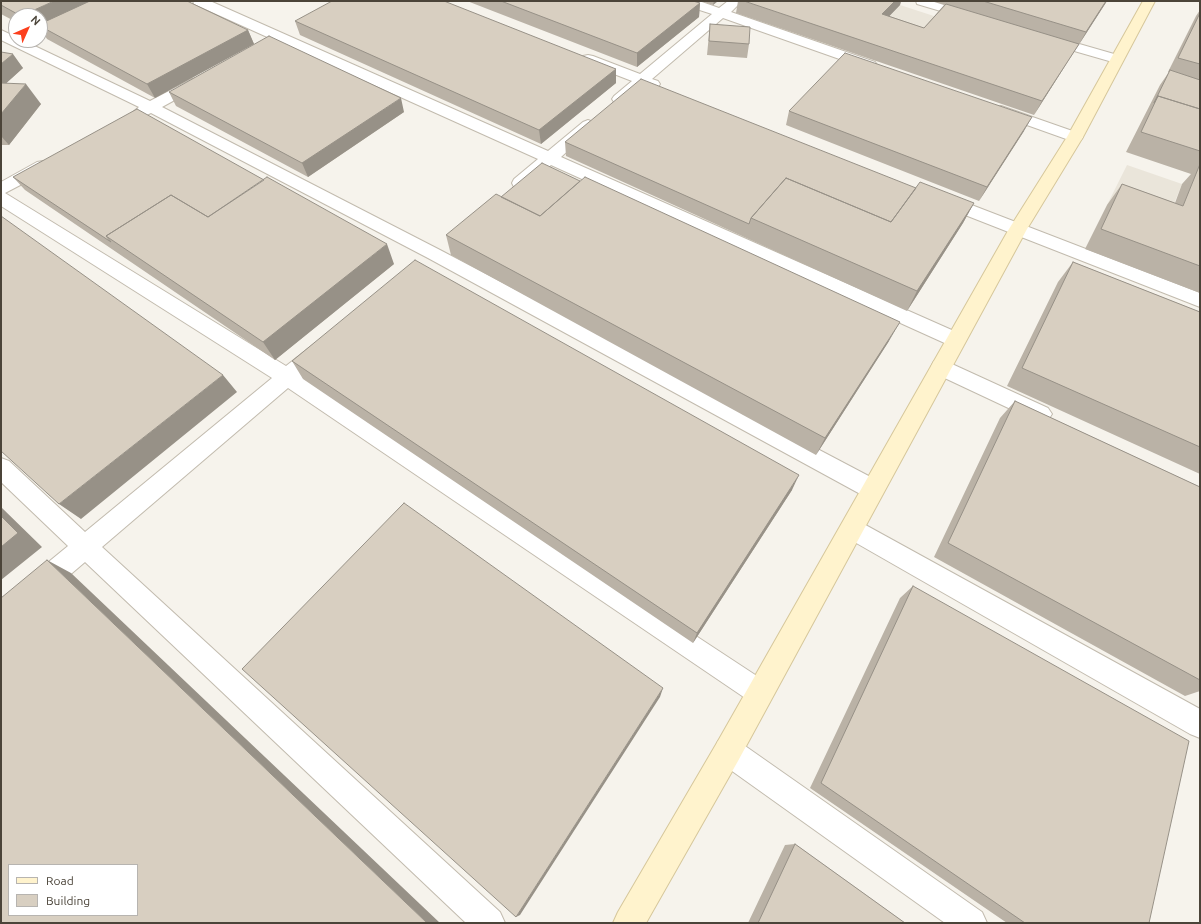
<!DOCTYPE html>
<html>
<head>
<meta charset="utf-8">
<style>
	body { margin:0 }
	#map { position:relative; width:1201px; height:924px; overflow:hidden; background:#f6f3ec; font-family:Ubuntu,sans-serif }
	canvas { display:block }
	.frame { position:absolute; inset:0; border:2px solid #4b4439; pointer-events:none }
	.legend { position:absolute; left:8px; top:864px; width:130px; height:52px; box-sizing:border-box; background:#fff; border:1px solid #b7b4b0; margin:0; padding:5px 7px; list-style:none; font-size:12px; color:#4b4439 }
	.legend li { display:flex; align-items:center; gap:8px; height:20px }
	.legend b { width:20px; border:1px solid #b7b4b0 }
	.north { position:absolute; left:8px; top:8px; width:40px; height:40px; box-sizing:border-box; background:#fff; border:1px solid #b7b4b0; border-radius:50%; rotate:45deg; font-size:11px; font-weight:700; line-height:16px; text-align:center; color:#4b4439 }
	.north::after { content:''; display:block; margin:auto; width:14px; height:18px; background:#fc3f1d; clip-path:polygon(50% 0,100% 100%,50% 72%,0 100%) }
</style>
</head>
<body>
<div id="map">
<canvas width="1201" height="924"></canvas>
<div class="frame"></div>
<ul class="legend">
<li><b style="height:5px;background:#fff3cd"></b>Road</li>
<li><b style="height:11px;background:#d8cfc1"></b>Building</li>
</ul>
<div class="north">N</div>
</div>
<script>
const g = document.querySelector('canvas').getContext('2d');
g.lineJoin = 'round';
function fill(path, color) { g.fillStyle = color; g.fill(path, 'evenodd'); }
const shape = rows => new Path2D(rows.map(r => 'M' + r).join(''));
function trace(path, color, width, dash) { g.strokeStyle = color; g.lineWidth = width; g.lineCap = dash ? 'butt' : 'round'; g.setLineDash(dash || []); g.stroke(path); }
const residential = shape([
	[900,5,940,18,919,42,878,28],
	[1127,165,1182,184,1165,226,1107,205]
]);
const street = shape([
	[100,1,117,1,116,4,40,38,40,29,100,1],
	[193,1,210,1,548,151,583,122,588,120,593,122,596,125,593,128,561,157,963,335,966,340,963,345,956,347,949,345,551,165,526,187,520,188,514,187,512,183,514,179,538,159,194,4,193,1],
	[680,1,699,1,719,8,728,1,742,1,731,12,875,62,877,65,875,68,870,69,865,68,723,18,652,79,658,81,660,84,658,87,653,88,644,86,624,102,619,103,614,102,612,99,614,96,632,81,583,62,581,59,583,56,588,55,593,56,640,74,712,14,681,4,680,1],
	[916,1,936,1,976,13,978,16,976,19,971,20,917,4,916,1],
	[1,30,16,37,16,40,22,40,150,101,192,79,197,78,202,79,204,82,202,85,162,107,440,250,880,482,883,489,880,496,872,499,864,496,428,258,151,113,140,118,135,116,132,113,139,107,1,40,1,30],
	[1048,35,1121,56,1123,59,1121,62,1116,63,1043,42,1041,39,1043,36,1048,35],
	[1001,106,1081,134,1083,137,1081,140,1075,142,1069,140,996,114,993,111,996,108,1001,106],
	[43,161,49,162,51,166,49,170,5,193,286,366,313,345,320,342,327,345,330,350,327,355,302,377,769,684,773,693,769,702,760,706,751,702,288,388,102,547,500,912,505,923,466,923,85,562,10,626,1,629,1,601,68,546,1,482,1,458,9,461,85,532,272,378,1,206,1,182,37,162,43,161],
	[943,194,1200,293,1200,307,937,204,935,200,937,196,943,194],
	[941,359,1048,408,1052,414,1048,420,1041,423,1034,420,934,373,931,367,934,361,941,359],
	[852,518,860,522,1200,709,1200,738,1190,734,844,536,840,529,844,522,852,518],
	[728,737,738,741,982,912,987,923,945,923,718,761,714,751,718,741,728,737]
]);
const secondary = shape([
	[1143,1,1155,1,1083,137,1027,229,738,761,646,923,613,923,618,912,718,741,1009,229,1067,137,1143,1]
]);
const wall = shape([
	[1,1,248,30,254,44,155,98,47,39,40,28,40,16,16,16,16,22,1,14],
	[467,1,693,1,700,3,699,17,637,67],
	[701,1,718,1,713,5],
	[738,1,901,1,900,5,889,16,924,28,944,5,931,1,1107,1,1078,46,1070,58,1034,115,736,13],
	[1200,10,1200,293,1085,249,1107,205,1122,184,1175,203,1182,184,1191,174,1126,152,1160,85,1169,72,1168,72,1196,16],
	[295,21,616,69,616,83,541,144,300,35],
	[710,24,749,44,747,58,707,55],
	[1,52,23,68,6,83,41,104,9,145,1,145],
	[169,92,404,112,308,177,176,106],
	[789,111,1024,131,979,201,786,125],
	[565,142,916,188,974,203,963,223,907,311,566,156],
	[13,177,394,264,275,360,25,190],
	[501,197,889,341,816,455,451,255,446,235],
	[1073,262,1200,312,1200,474,1007,386,1058,282],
	[292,361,792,490,693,643,303,379],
	[1015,401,1200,487,1200,691,1185,696,934,557,1000,418],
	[913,586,1149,923,1007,923,810,788,900,598],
	[795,844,905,923,748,923,785,845]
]);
const shadedWall = shape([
	[54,1,93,1,40,25,40,16,21,16],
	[714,1,718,1,713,5],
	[895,1,901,1,900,5,878,28,882,14],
	[1106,1,1107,1,1078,46,1086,32],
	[700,3,699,17,637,67,637,53],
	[248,30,254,44,155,98,147,84],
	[1079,44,1070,58,1034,115,1042,101],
	[13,54,23,68,1,88,1,64],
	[616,69,616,83,541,144,539,130],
	[26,84,41,104,9,145,1,136,1,114],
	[401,98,404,112,308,177,302,163],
	[1032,117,1024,131,979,201,987,187],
	[974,203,963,223,907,311,917,291],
	[387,244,394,264,275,360,263,342],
	[900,322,889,341,816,455,825,438],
	[223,375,237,392,81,519,59,504],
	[799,475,792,490,693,643,697,633],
	[1,507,42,547,1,580],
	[47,560,71,573,440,923,427,923],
	[663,688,660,697,520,915,516,917]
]);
const building = shape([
	[1,1,54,1,21,16,1,5,1,1],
	[90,1,187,1,248,30,147,84,40,26,40,24,90,1],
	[332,1,444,1,616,69,539,130,295,21,332,1],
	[501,1,693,1,700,3,637,53,501,1],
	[744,1,895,1,882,14,924,28,946,4,1079,44,1042,101,744,1],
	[983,1,1106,1,1086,32,983,1],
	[1200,13,1200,64,1178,58,1200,13],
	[710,24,750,27,749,44,709,41,710,24],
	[269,36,401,98,302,163,169,92,269,36],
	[1,52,13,54,1,64,1,52],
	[845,53,1032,117,987,187,789,111,845,53],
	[1170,70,1200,80,1200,109,1158,96,1154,103,1170,70],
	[641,79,916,188,891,222,786,178,751,218,749,224,565,142,641,79],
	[1,83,26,84,1,114,1,83],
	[1158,96,1200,109,1200,151,1141,132,1158,96],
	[137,109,264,180,208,217,171,195,106,236,111,242,13,177,137,109],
	[542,163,580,181,540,216,501,197,542,163],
	[1200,164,1200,266,1101,229,1122,184,1183,206,1200,164],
	[267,177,387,244,263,342,106,236,171,195,208,217,267,177],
	[585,177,900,322,825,438,446,235,496,194,540,216,585,177],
	[786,178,891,222,920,182,974,203,917,291,751,218,786,178],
	[1,216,223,375,59,504,1,451,1,216],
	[415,260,799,475,697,633,292,361,415,260],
	[1073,262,1200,312,1200,447,1022,368,1073,262],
	[1015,401,1200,487,1200,680,948,543,1015,401],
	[404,503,663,688,516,917,242,669,404,503],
	[1,516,18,533,1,547,1,516],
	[47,560,427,923,1,923,1,598,47,560],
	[9,865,137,865,137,915,9,915,9,865],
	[913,586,1189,741,1149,923,1025,923,821,783,913,586],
	[795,844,905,923,758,923,795,844]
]);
fill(residential, '#eae5da');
trace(street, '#c2bbae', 2);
trace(secondary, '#d6c79b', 2);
fill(street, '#fff');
fill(secondary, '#fff3cd');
fill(wall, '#bab2a6');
fill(shadedWall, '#979187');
fill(building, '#d8cfc1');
trace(building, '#979187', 1);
</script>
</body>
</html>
